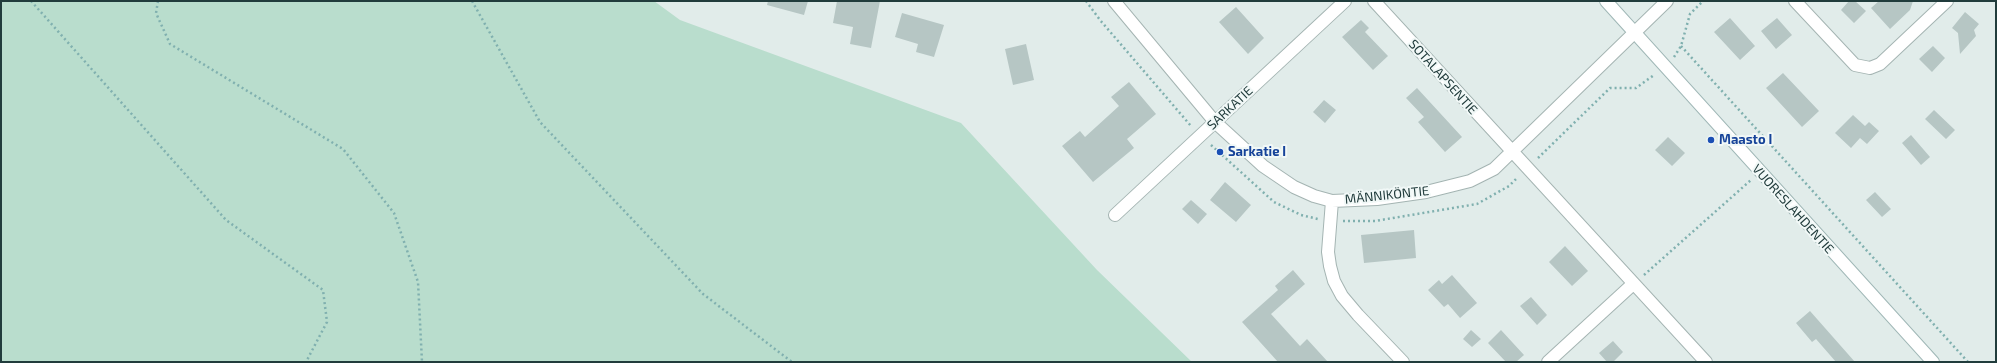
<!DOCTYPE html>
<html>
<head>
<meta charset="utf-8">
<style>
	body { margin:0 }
	#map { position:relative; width:1997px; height:363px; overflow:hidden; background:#e1ecea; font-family:"Exo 2",sans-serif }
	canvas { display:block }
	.frame { position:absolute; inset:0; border:2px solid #213c3c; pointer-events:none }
</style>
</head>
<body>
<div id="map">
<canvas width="1997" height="363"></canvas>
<div class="frame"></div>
</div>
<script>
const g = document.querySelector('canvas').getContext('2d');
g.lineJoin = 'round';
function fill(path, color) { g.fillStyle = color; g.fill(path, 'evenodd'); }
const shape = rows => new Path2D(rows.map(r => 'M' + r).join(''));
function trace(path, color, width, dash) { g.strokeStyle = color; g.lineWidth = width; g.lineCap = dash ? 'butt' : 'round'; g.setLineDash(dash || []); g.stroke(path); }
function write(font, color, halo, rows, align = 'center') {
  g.font = font + ' "Exo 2",sans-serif'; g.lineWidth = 4; g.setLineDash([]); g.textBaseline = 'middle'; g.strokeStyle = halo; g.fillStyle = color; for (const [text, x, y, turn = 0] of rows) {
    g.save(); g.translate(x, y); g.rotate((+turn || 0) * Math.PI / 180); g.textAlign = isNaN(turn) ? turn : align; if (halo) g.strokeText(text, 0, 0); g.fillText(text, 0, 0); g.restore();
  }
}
const green = shape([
	[1,1,654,1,680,20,961,123,1097,270,1192,362,1,362]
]);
const building = shape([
	[768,1,808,1,804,15,767,5],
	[837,1,880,1,871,48,850,44,853,27,833,23],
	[1849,1,1855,1,1866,11,1854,23,1841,10],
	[1879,1,1913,1,1910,10,1890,29,1871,8],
	[1236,7,1264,38,1248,54,1219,22],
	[1965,12,1979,24,1974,30,1976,36,1960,54,1958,33,1952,28],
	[902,13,944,25,934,57,916,52,918,44,895,37],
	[1730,18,1755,46,1740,60,1714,32],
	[1777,18,1792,35,1776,49,1761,31],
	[1361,20,1369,28,1365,32,1388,56,1373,70,1342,37],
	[1026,44,1034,80,1013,85,1005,49],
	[1933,46,1945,58,1932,72,1919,59],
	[1783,73,1819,111,1802,127,1766,88],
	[1129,82,1156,114,1127,139,1134,148,1093,182,1062,146,1080,131,1085,137,1119,106,1111,97],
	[1417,88,1462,137,1445,152,1418,122,1424,117,1406,98],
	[1324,100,1336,110,1325,123,1313,112],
	[1934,110,1955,130,1946,139,1925,119],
	[1853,115,1865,126,1869,122,1879,131,1867,144,1860,138,1851,148,1835,133],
	[1911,135,1930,157,1921,165,1902,143],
	[1668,137,1685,153,1672,166,1655,150],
	[1225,182,1251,205,1236,222,1210,200],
	[1875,192,1891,209,1882,217,1866,200],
	[1191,200,1207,214,1198,224,1182,209],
	[1414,230,1416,258,1364,263,1361,235],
	[1565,246,1588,271,1572,286,1549,262],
	[1293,270,1305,284,1271,314,1300,346,1307,339,1328,362,1278,362,1242,322,1278,290,1275,286],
	[1452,275,1477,303,1460,318,1448,304,1444,307,1428,290,1439,280,1442,284],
	[1531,297,1547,315,1537,325,1520,306],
	[1810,311,1855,362,1836,362,1816,339,1812,342,1796,323],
	[1471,330,1481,339,1472,347,1463,339],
	[1501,330,1524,355,1516,362,1506,362,1488,343],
	[1613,341,1623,352,1613,362,1607,362,1599,353]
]);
const path = shape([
	[31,1,226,220,323,290,327,322,306,362],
	[158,1,156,13,170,44,343,149,394,213,418,282,422,362],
	[472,1,540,122,703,294,792,362],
	[1086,1,1100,20,1191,126],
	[1681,46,1968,362],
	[1674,57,1681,46,1690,14,1703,1],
	[1211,145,1274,202,1301,215,1318,219],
	[1538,158,1610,88,1636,88,1654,75],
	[1343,221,1375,221,1477,204,1509,186,1518,177],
	[1644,275,1751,180]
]);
const street = shape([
	[1114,1,1215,122,1263,166,1294,187,1314,196,1332,201,1377,199,1426,192,1470,181,1494,169,1667,1],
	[1374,1,1706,362],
	[1795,1,1855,65,1870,68,1880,64,1947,1],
	[1332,201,1328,252,1330,266,1334,281,1342,296,1358,315,1403,362],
	[1115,215,1345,1],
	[1548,362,1633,284]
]);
const secondary = shape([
	[1606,1,1933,362]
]);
const markers = [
	[1711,140,4,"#1a4fb4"],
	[1220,152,4,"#1a4fb4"]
];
const streetNames = [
	["SOTALAPSENTIE",1443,77,48],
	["SARKATIE",1230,108,-43],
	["MÄNNIKÖNTIE",1387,195,-6],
	["VUORESLAHDENTIE",1793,209,48]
];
const transitNames = [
	["Maasto I",1719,140],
	["Sarkatie I",1228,152]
];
fill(green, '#b9ddcd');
fill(building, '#b6c6c4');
trace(street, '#a4b4b2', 14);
trace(secondary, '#9fb7b6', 14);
trace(path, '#80b0af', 2.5, [2, 3]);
trace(street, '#fff', 12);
trace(secondary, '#fff', 12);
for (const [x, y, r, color] of markers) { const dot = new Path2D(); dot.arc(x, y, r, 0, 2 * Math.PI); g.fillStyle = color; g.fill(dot); trace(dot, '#f1f8f7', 1.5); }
write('13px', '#213c3c', '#f1f8f7', streetNames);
write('bold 13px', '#164399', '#f1f8f7', transitNames, 'left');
</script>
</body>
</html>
